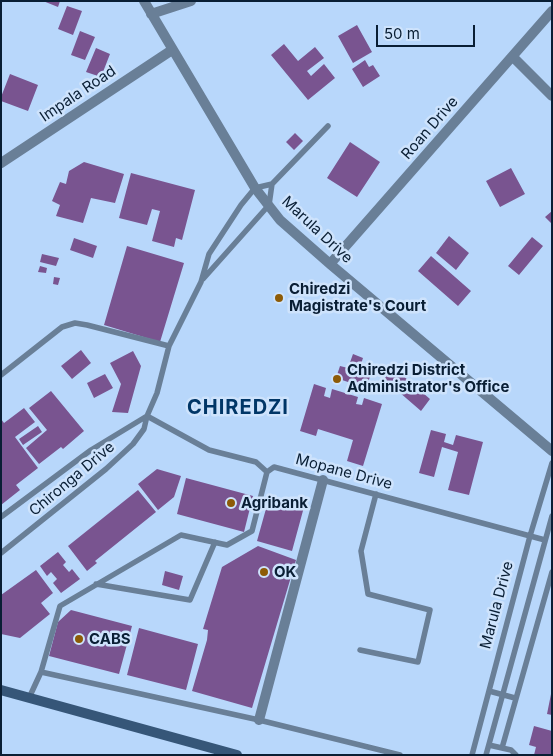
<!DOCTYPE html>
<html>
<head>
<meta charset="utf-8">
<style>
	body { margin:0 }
	#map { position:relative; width:553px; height:756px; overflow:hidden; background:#b8d7fb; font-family:Inter,sans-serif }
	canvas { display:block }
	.frame { position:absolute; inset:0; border:2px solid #091e34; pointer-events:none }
	.scale { position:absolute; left:376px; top:25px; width:99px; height:22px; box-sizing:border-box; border:2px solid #091e34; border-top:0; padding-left:6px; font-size:15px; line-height:18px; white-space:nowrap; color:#091e34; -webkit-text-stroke:4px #cee3fc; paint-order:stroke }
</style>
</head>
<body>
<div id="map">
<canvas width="553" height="756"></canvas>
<div class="frame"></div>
<div class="scale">50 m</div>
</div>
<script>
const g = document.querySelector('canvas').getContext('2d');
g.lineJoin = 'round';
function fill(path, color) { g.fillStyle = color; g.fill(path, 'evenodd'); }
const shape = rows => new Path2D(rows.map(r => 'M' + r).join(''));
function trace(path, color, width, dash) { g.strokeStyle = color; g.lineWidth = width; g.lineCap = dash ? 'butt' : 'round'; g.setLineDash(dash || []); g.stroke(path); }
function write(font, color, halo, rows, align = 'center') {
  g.font = font + ' Inter,sans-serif'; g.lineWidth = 5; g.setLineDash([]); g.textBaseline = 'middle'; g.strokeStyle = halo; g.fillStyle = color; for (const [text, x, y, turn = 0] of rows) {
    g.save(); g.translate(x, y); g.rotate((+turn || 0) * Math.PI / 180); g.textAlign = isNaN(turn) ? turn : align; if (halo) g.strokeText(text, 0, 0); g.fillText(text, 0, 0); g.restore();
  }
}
const building = shape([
	[43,1,60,1,58,7],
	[67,6,82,11,73,35,58,29],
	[357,25,372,52,353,63,338,36],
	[80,31,95,37,85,60,71,55],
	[284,44,298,61,315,47,324,58,307,71,311,76,324,64,335,78,308,100,271,55],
	[96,48,110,54,101,77,86,72],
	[365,60,369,67,373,65,380,76,363,87,352,69],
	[10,74,38,85,28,111,1,101,1,97],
	[295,133,303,141,294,150,286,142],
	[350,142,380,162,357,197,327,178],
	[84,162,124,174,115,203,91,198,83,223,56,216,60,205,52,201,60,182,66,184,69,171],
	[511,168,525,194,500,207,486,181],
	[131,173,195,190,182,240,176,238,174,247,152,241,160,211,152,209,147,225,119,218],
	[552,211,552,224,545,217],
	[449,236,469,253,456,270,436,253],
	[532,237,543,246,519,275,508,266],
	[74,238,97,246,93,258,70,250],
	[127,246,184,263,160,342,104,325],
	[42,254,59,258,56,266,40,262],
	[431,256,471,291,458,306,418,271],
	[40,266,47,268,46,273,38,272],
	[54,277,60,278,58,285,53,284],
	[81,350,91,363,72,379,61,366],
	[133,351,141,366,128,413,112,412,121,384,110,363],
	[353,354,363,358,359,370,371,374,366,388,336,378,340,366,348,368],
	[394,368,430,399,421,411,384,379],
	[105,374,113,388,94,398,87,383],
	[314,384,326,388,324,396,330,398,332,389,358,397,356,404,362,405,364,398,382,404,363,466,347,461,353,440,318,429,316,436,300,431],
	[51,391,84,431,63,449,61,447,39,464,26,448,47,430,29,408],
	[24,408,35,422,15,437,38,468,16,485,20,490,1,505,1,419,4,423],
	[38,426,42,432,23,445,19,439],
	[431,430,446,434,444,442,453,445,456,435,483,442,469,495,448,490,458,452,442,447,434,477,419,473],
	[157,469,181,476,174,497,158,510,138,484],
	[186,478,253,496,244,532,177,514],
	[138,490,156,512,95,561,97,563,87,571,68,546],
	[269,498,304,507,292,551,257,541],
	[258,546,296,560,252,708,192,691,207,640,208,630,203,629,222,567],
	[58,552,66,562,63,565,69,572,72,569,80,579,61,593,53,583,57,579,51,572,47,576,40,566],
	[36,570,53,593,41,603,50,614,20,638,1,634,1,595],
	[165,571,183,576,179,590,162,585],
	[71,610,132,626,119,674,49,656,58,622],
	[139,628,198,644,186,690,127,675],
	[551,694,552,694,552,715,547,714],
	[534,726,552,731,552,755,534,755,536,747,529,745]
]);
const lane = shape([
	[203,279,269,205,272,184],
	[1,375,62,327,75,323,87,325,169,346],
	[147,416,209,450,256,462,267,472,274,467,545,540],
	[1,517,91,450,147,416],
	[1,553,106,469,133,444,144,429,147,416,157,393,169,346,201,282,209,254,241,205,255,188,272,184,328,126],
	[96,584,190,600,215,542],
	[360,650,418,662,430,610,368,594,361,551,376,494],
	[41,672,60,606,181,535,227,545,252,531,267,472],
	[489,691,515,698],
	[29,698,41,672,259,720,400,755],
	[489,745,502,748,552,572],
	[502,748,511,750,516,755],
	[472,755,530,536,552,463],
	[486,755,552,516]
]);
const street = shape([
	[144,1,255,188,280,220,330,264,552,451],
	[151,14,191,1],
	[513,57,552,96],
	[1,163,172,50],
	[330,264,552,11],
	[259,720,323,480]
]);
const secondary = shape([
	[1,690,237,755]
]);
const markers = [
	[279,298,5,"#8d5b07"],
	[337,379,5,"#8d5b07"],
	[231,503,5,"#8d5b07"],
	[264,572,5,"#8d5b07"],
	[79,639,5,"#8d5b07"]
];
const streetNames = [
	["Impala Road",78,94,-34],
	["Roan Drive",430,128,-49],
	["Marula Drive",317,230,43],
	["Mopane Drive",344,472,15],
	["Chironga Drive",72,479,-40],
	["Marula Drive",497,605,-75]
];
const poiNames = [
	["Chiredzi",289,289],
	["Magistrate's Court",289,306],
	["Chiredzi District",347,370],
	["Administrator's Office",347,387],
	["Agribank",241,503],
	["OK",274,572],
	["CABS",89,639]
];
const districtNames = [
	["CHIREDZI",238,408]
];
fill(building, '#795490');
trace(lane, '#697f97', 5.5);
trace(street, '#697f97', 10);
trace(secondary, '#365678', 10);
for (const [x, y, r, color] of markers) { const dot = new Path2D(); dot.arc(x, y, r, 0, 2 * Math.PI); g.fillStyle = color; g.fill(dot); trace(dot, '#cee3fc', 2); }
write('15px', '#091e34', '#cee3fc', streetNames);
write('bold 15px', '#091e34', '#cee3fc', poiNames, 'left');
g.letterSpacing = '1px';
write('bold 20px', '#003667', '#cee3fc', districtNames);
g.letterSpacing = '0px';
</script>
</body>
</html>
